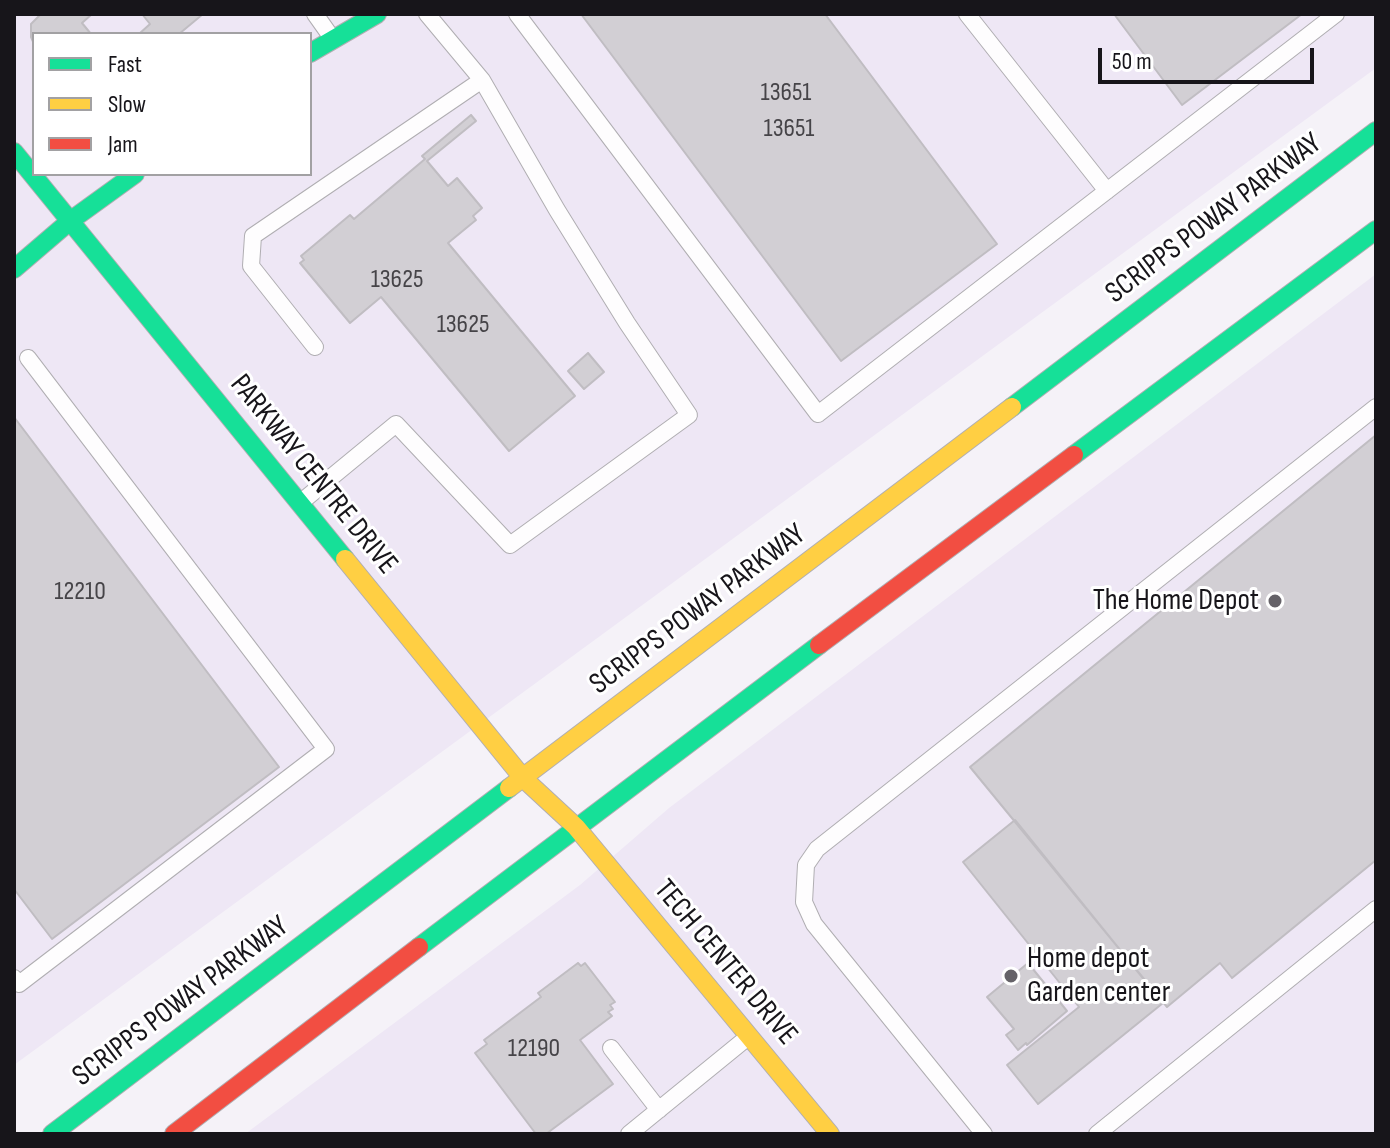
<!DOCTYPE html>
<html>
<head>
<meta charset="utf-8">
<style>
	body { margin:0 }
	#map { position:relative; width:1390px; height:1148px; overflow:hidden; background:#f5f2f8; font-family:"Sofia Sans Condensed",sans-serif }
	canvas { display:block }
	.frame { position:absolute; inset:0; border:16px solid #17151a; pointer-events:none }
	.legend { position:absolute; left:32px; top:32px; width:280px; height:144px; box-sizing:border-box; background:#fff; border:2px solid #a2a1a3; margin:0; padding:10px 14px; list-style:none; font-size:24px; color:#17151a }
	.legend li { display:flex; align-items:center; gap:16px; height:40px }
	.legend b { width:40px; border:2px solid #a2a1a3 }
	.scale { position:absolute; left:1098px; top:48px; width:216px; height:36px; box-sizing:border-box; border:4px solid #17151a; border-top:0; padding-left:10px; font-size:24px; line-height:28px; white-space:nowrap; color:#17151a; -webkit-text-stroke:6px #fff; paint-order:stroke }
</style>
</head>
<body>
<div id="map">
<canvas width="1390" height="1148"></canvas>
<div class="frame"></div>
<ul class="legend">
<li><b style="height:10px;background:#16e098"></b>Fast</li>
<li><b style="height:10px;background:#ffcf43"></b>Slow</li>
<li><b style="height:10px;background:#f24e42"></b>Jam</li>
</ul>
<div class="scale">50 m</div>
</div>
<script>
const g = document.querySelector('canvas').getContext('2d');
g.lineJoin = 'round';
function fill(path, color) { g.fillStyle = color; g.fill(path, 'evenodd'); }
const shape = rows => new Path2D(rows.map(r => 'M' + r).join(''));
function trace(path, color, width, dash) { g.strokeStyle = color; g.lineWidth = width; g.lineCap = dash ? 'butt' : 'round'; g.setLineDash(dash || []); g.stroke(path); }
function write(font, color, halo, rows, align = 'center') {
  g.font = font + ' "Sofia Sans Condensed",sans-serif'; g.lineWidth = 6; g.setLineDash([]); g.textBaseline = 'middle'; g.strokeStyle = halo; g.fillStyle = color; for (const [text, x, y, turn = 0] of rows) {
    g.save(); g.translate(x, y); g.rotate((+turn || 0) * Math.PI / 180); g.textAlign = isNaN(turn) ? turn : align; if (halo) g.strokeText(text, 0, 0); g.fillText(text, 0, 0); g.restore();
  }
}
const built = shape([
	[14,14,1376,14,1376,68,14,1065],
	[34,34,310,34,310,174,34,174],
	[1376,274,1376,1134,245,1134,580,885,669,808]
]);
const building = shape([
	[41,14,92,14,82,23,91,34,34,34,34,44,31,37,31,24,41,14],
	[142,14,203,14,179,34,139,34,150,24,142,14],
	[581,14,825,14,997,244,841,361,581,14],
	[1114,14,1302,14,1182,105,1114,14],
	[471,115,476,121,427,161,448,186,457,178,482,208,473,216,476,220,448,243,575,396,509,451,381,297,350,323,300,263,304,260,301,256,350,215,354,219,425,159,422,156,471,115],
	[588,353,604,372,584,389,568,371,588,353],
	[14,417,279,767,52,939,14,889,14,417],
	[1376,435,1376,860,1232,978,1220,963,1167,1007,970,767,1376,435],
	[1015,820,1163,1003,1038,1104,1007,1065,1079,1007,963,862,1015,820],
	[578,963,581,966,585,963,615,1002,610,1005,613,1009,608,1012,612,1016,580,1040,613,1084,546,1134,536,1134,475,1053,487,1044,484,1040,541,997,538,993,578,963],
	[1028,963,1067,1011,1027,1045,1026,1043,1018,1050,1006,1035,1014,1029,987,997,1028,963]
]);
const lane = shape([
	[315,14,332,38],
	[517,14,818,414,1336,14],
	[967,14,1107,191],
	[315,347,251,266,253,236,482,80,427,14],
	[300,503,396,424,510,545,689,415,627,323,557,210,482,80],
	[14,978,19,984,326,749,28,358],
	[611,1048,659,1110],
	[629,1134,748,1037],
	[984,1134,814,924,804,902,806,865,817,849,1376,407],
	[1097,1134,1376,909]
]);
const fast = shape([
	[310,53,377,14],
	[14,152,345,559],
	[14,269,70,221,135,174],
	[1012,407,1376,131],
	[1074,455,1376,230],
	[419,947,819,645],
	[52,1134,509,788]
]);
const slow = shape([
	[345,559,523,778,576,827,830,1134],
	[509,788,1012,407]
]);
const jam = shape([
	[819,645,1074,455],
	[174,1134,419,947]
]);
const markers = [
	[1275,601,8,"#656268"],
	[1011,976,8,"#656268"]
];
const numberNames = [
	["13651",786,93],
	["13651",789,129],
	["13625",397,280],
	["13625",463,325],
	["12210",80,592],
	["12190",534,1049]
];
const streetNames = [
	["SCRIPPS POWAY PARKWAY",1214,219,-37],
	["PARKWAY CENTRE DRIVE",313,475,51],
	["SCRIPPS POWAY PARKWAY",698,610,-37],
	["TECH CENTER DRIVE",725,963,50],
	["SCRIPPS POWAY PARKWAY",181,1002,-37]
];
const poiNames = [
	["The Home Depot",1259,601],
	["Home depot",1027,959,"left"],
	["Garden center",1027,993,"left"]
];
fill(built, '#eee7f5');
fill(building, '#d2cfd4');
trace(building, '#c0bdc2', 2);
trace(lane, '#b0aeb2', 18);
trace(fast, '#b0aeb2', 20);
trace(slow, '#b0aeb2', 20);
trace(jam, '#b0aeb2', 20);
trace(lane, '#fefdfe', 16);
trace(fast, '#16e098', 18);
trace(slow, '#ffcf43', 18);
trace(jam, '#f24e42', 18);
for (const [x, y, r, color] of markers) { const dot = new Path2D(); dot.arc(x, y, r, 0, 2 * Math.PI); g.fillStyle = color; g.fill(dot); trace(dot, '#fff', 3); }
write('26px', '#464448', null, numberNames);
write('30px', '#17151a', '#fff', streetNames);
write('30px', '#17151a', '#fff', poiNames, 'right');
</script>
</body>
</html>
